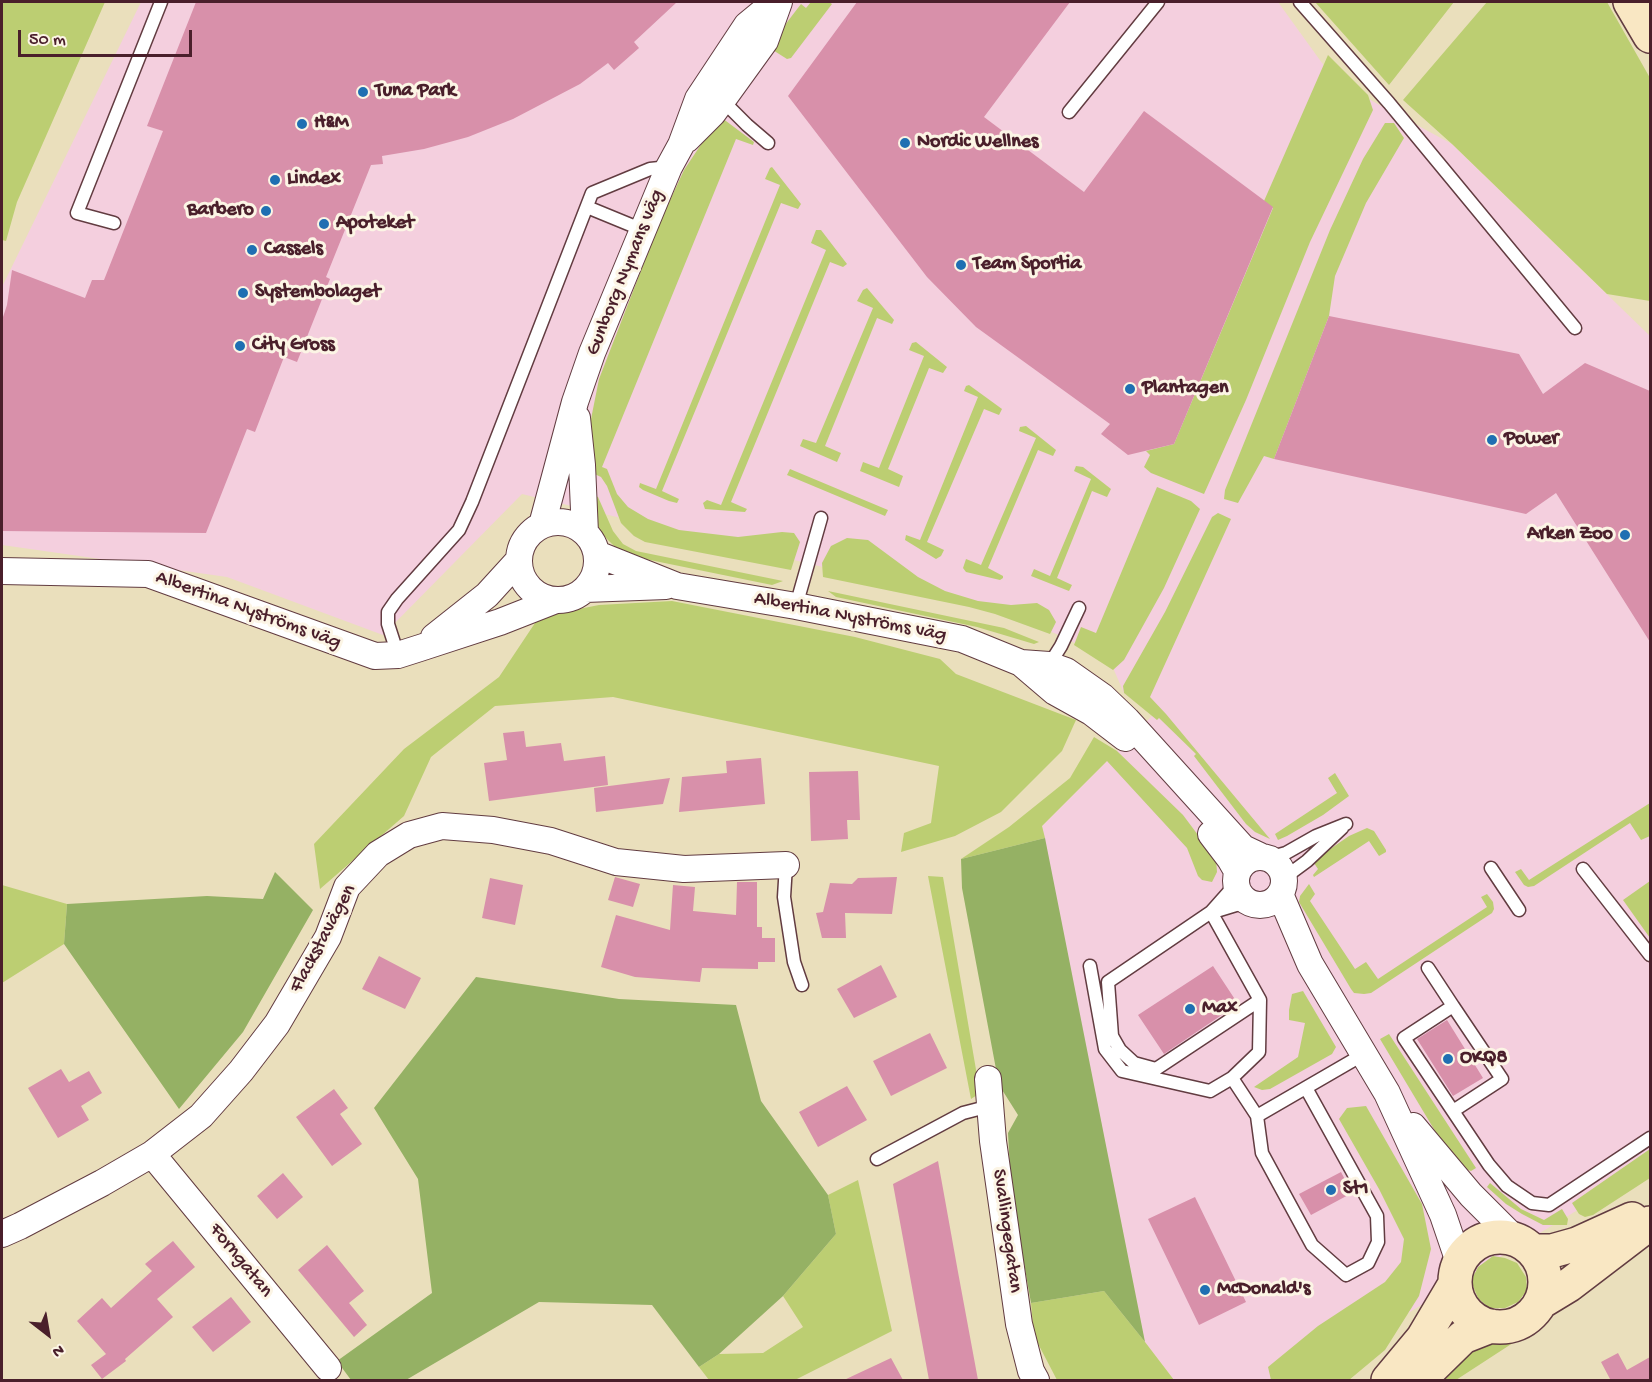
<!DOCTYPE html>
<html>
<head>
<meta charset="utf-8">
<style>
	body { margin:0 }
	#map { position:relative; width:1652px; height:1382px; overflow:hidden; background:#eadfbc; font-family:"Gochi Hand",sans-serif }
	canvas { display:block }
	.frame { position:absolute; inset:0; border:3px solid #4a1f2b; pointer-events:none }
	.north { position:absolute; left:18px; top:1304px; width:60px; height:60px; -webkit-text-stroke:4px #fcf5e5; paint-order:stroke; rotate:149deg; font-size:16px; font-weight:700; line-height:24px; text-align:center; color:#4a1f2b }
	.north::after { content:''; display:block; margin:auto; width:21px; height:27px; background:#4a1f2b; clip-path:polygon(50% 0,100% 100%,50% 72%,0 100%) }
	.scale { position:absolute; left:18px; top:30px; width:174px; height:27px; box-sizing:border-box; border:3px solid #4a1f2b; border-top:0; padding-left:8px; font-size:18px; line-height:21px; white-space:nowrap; color:#4a1f2b; -webkit-text-stroke:4px #fcf5e5; paint-order:stroke }
</style>
</head>
<body>
<div id="map">
<canvas width="1652" height="1382"></canvas>
<div class="frame"></div>
<div class="north">N</div>
<div class="scale">50 m</div>
</div>
<script>
const g = document.querySelector('canvas').getContext('2d');
g.lineJoin = 'round';
function fill(path, color) { g.fillStyle = color; g.fill(path, 'evenodd'); }
const shape = rows => new Path2D(rows.map(r => 'M' + r).join(''));
function trace(path, color, width, dash) { g.strokeStyle = color; g.lineWidth = width; g.lineCap = dash ? 'butt' : 'round'; g.setLineDash(dash || []); g.stroke(path); }
function write(font, color, halo, rows, align = 'center') {
  g.font = font + ' "Gochi Hand",sans-serif'; g.lineWidth = 6; g.setLineDash([]); g.textBaseline = 'middle'; g.strokeStyle = halo; g.fillStyle = color; for (const [text, x, y, turn = 0] of rows) {
    g.save(); g.translate(x, y); g.rotate((+turn || 0) * Math.PI / 180); g.textAlign = isNaN(turn) ? turn : align; if (halo) g.strokeText(text, 0, 0); g.fillText(text, 0, 0); g.restore();
  }
}
const built = shape([
	[141,2,1278,2,1335,81,1452,144,1650,336,1650,1166,1298,1380,1174,1380,1145,1342,1042,826,1153,715,1124,693,1110,661,1061,636,1000,610,522,494,383,635,227,577,2,545,2,287]
]);
const green = shape([
	[2,2,105,2,17,202,6,241,2,240],
	[811,2,829,2,832,4,791,58,787,59,768,47,801,4,806,8],
	[1315,2,1454,2,1389,85],
	[1487,2,1607,2,1650,78,1650,301,1607,294,1452,144,1403,100],
	[1328,55,1368,95,1373,110,1310,242,1246,400,1204,494,1151,473,1144,467,1150,455,1146,451,1174,444,1273,208,1264,201],
	[722,118,754,142,753,145,736,139,602,467,607,469,617,494,628,507,648,519,679,530,738,537,782,532,794,533,800,542,791,570,645,542,634,536,621,523,607,486,601,477,588,471,590,424,599,379,659,224,684,170,714,125],
	[1385,123,1394,123,1404,138,1366,203,1335,276,1329,316,1274,459,1264,456,1238,503,1224,499,1225,490,1330,230,1363,159],
	[772,167,801,204,798,209,781,203,662,491,679,499,677,503,669,501,643,490,639,487,640,483,656,489,780,185,765,179,770,168],
	[816,230,821,230,847,264,843,267,830,262,731,502,747,509,745,512,705,509,703,503,707,500,721,505,826,250,811,243],
	[867,288,894,320,892,324,877,318,825,446,841,453,837,462,800,446,803,439,816,443,873,308,857,301,863,290],
	[916,342,947,367,943,373,929,368,888,469,903,476,899,487,860,471,863,462,879,468,924,356,909,350,912,343],
	[969,385,1002,409,999,415,984,409,927,542,944,550,941,556,936,559,905,540,906,535,920,540,978,397,964,391,966,386],
	[1026,426,1056,450,1053,456,1038,450,988,568,1003,576,1003,578,1000,580,966,572,963,568,966,559,981,565,1036,438,1019,431,1020,427],
	[1076,466,1083,467,1111,489,1107,497,1092,491,1057,578,1072,585,1069,591,1031,576,1034,569,1050,576,1091,479,1074,471],
	[790,469,888,510,885,516,787,475],
	[1157,487,1191,501,1200,509,1164,588,1124,660,1113,670,1074,645,1081,627,1096,633],
	[590,494,598,497,613,531,623,544,636,551,783,581,772,585,645,559,618,550,602,534,596,521],
	[1218,513,1231,519,1150,697,1166,714,1270,839,1255,832,1246,824,1194,756,1196,754,1159,718,1157,720,1124,693,1123,686,1165,612,1212,517],
	[847,538,868,540,918,577,945,591,978,601,1011,605,1037,603,1049,610,1056,622,1050,634,995,614,969,607,823,577,822,563,831,546],
	[828,591,1004,628,1039,642,1034,644,977,627,836,597],
	[672,601,855,637,940,659,956,674,1076,720,1062,751,1001,812,955,836,901,852,904,833,931,823,939,766,613,697,495,706,431,757,404,816,320,889,314,844,404,749,499,677,539,617,599,605],
	[1094,737,1117,751,1183,815,1216,859,1217,872,1212,882,1202,880,1198,876,1187,848,1107,761,1042,826,1045,838,961,859,1009,827,1070,778],
	[1335,773,1349,796,1323,815,1287,836,1278,840,1275,834,1337,793,1328,778],
	[1650,803,1650,836,1641,840,1630,823,1534,886,1528,887,1524,885,1515,872,1521,869,1529,880],
	[1367,828,1374,831,1386,850,1386,852,1379,856,1369,841,1314,877,1313,875,1318,869,1314,863,1323,854,1349,836],
	[928,876,943,877,980,1093,971,1099],
	[1650,881,1650,938,1623,900],
	[1309,884,1315,894,1310,901,1355,969,1366,962,1378,979,1487,907,1481,897,1487,894,1493,902,1494,909,1492,913,1371,993,1364,994,1354,993,1351,989,1299,902,1300,896],
	[2,885,67,904,64,944,2,983],
	[1303,991,1336,1047,1332,1054,1270,1089,1262,1090,1254,1087,1298,1057,1305,1023,1289,1020,1289,1010,1292,994],
	[1389,1034,1476,1168,1471,1171,1462,1168,1441,1141,1380,1039],
	[1366,1106,1422,1204,1431,1249,1419,1296,1385,1350,1349,1380,1271,1380,1268,1367,1318,1326,1385,1282,1401,1262,1404,1239,1379,1189,1339,1119,1347,1108],
	[1650,1149,1650,1178,1593,1215,1585,1217,1579,1214,1572,1203],
	[858,1180,892,1331,795,1380,709,1380,699,1367,719,1354,763,1353,803,1327,783,1296,836,1234,828,1195],
	[1490,1183,1521,1209,1544,1220,1562,1209,1568,1219,1567,1225,1543,1225,1522,1214,1506,1204,1487,1187],
	[1493,1256,1505,1258,1517,1263,1526,1277,1527,1290,1518,1302,1505,1308,1489,1308,1478,1298,1471,1281,1478,1267],
	[1104,1291,1145,1342,1174,1380,1057,1380,1034,1336,1031,1303],
	[1519,1339,1456,1380,1432,1380,1480,1342,1508,1342]
]);
const forest = shape([
	[1045,838,1145,1342,1104,1291,1031,1303,1011,1189,1008,1133,1018,1115,999,1085,962,888,961,859],
	[275,872,313,910,243,1032,179,1109,64,944,67,904,207,896,263,899],
	[476,977,619,999,736,1005,761,1101,828,1195,836,1234,783,1296,719,1354,699,1367,652,1305,539,1302,406,1380,351,1380,337,1361,432,1293,418,1179,374,1108]
]);
const building = shape([
	[196,2,677,2,634,42,639,48,614,70,608,63,580,84,513,119,468,137,424,149,382,156,383,164,371,165,326,277,330,279,297,362,284,357,255,432,247,429,206,533,2,531,2,320,7,305,12,270,85,298,92,280,104,280,163,131,147,126],
	[857,2,1070,2,984,117,1084,192,1144,111,1273,207,1174,444,1128,455,1101,434,1110,424,976,327,927,277,788,96],
	[1329,316,1519,354,1543,394,1585,363,1650,391,1650,642,1556,493,1526,514,1274,459],
	[524,731,526,747,561,743,564,761,605,756,608,785,489,801,484,763,507,760,503,733],
	[761,758,765,804,679,812,682,777,727,773,726,761],
	[858,771,860,820,847,820,848,839,811,841,809,772],
	[670,778,663,804,596,812,594,788],
	[615,877,640,884,633,907,608,900],
	[897,877,892,914,845,913,846,938,822,938,816,913,823,912,830,883,852,884,858,878],
	[490,878,523,885,515,925,482,918],
	[737,882,757,882,757,927,762,927,762,938,775,938,775,962,758,962,758,969,702,968,700,982,635,977,601,967,616,915,670,930,673,885,695,887,693,911,736,915],
	[379,956,421,978,405,1009,362,989],
	[881,965,897,997,854,1018,837,989],
	[1213,966,1238,1004,1164,1054,1138,1015],
	[1447,1020,1483,1078,1453,1096,1417,1039],
	[930,1033,947,1068,891,1096,873,1061],
	[61,1069,69,1082,89,1071,102,1093,81,1106,89,1120,58,1138,28,1088],
	[847,1086,867,1120,818,1147,799,1112],
	[334,1089,348,1108,340,1114,362,1144,332,1166,296,1117],
	[938,1161,958,1272,978,1380,929,1380,893,1184],
	[1341,1172,1352,1193,1311,1215,1299,1194],
	[283,1173,303,1197,277,1219,257,1196],
	[1195,1197,1246,1302,1199,1325,1148,1219],
	[173,1241,195,1267,157,1299,173,1317,125,1359,126,1361,102,1379,91,1365,106,1354,77,1321,102,1298,111,1308,152,1271,145,1264],
	[327,1245,364,1291,349,1303,367,1325,354,1337,298,1270],
	[231,1297,251,1322,213,1352,192,1327],
	[1618,1353,1627,1370,1650,1357,1650,1380,1606,1380,1610,1379,1601,1362],
	[891,1358,903,1380,844,1380]
]);
const lane = shape([
	[1300,2,1389,103,1575,328],
	[722,100,747,125,768,143],
	[1069,112,1158,2],
	[587,207,643,230],
	[114,223,77,213,161,2],
	[796,606,821,518],
	[398,655,388,624,388,612,397,599,459,530,472,502,592,193,650,169,669,167],
	[1049,665,1061,646,1079,608],
	[1268,858,1286,853,1316,836,1346,824],
	[786,865,784,897,794,962,802,985],
	[1491,868,1519,910],
	[1583,869,1650,955],
	[1284,878,1307,861,1342,828],
	[1235,885,1211,912,1108,982,1112,1036,1120,1050,1134,1063,1156,1069,1260,1000],
	[1213,912,1236,905,1252,904],
	[1090,966,1105,1049,1122,1071,1210,1091,1232,1078,1259,1052,1260,1000,1211,912],
	[1428,968,1453,1006,1404,1038,1489,1165,1507,1186,1532,1203,1549,1205,1650,1138],
	[1453,1006,1502,1079,1453,1111],
	[1232,1078,1257,1116,1364,1054],
	[1257,1116,1262,1153,1312,1245,1346,1275,1368,1263,1378,1242,1377,1216,1306,1088],
	[877,1159,963,1113,990,1106]
]);
const street = shape([
	[687,139,713,113,765,41,779,2],
	[577,418,582,465,585,533],
	'519 561a39 39 0 1 1 78 0a39 39 0 1 1-78 0Z',
	[542,525,575,402,592,353,669,167,681,145,698,99,747,25,775,2],
	[597,554,677,586,796,606,962,639,1021,663,1049,665,1066,671,1103,697,1127,720,1243,848,1260,856],
	[2,571,148,574,375,656,398,655,420,648,500,622,556,600],
	[585,589,666,586],
	[434,637,487,595,518,561],
	[1021,663,1055,692,1091,712,1125,738],
	[1211,834,1230,859,1237,871],
	'1236 881a24 24 0 1 1 48 0a24 24 0 1 1-48 0Z',
	[1280,894,1310,964,1387,1093,1443,1215,1459,1262],
	[988,1079,993,1141,1019,1324,1031,1371,1036,1380],
	[1413,1126,1471,1195,1516,1240],
	[152,1154,328,1368],
	[2,1234,20,1226,102,1183,152,1154,201,1116,241,1071,277,1024,328,937,347,887,378,854,409,835,442,826,493,830,551,841,616,862,684,869,786,865]
]);
const secondary = shape([
	[1630,2,1650,36],
	'1455 1282a45 45 0 1 1 90 0a45 45 0 1 1-90 0Z',
	[1533,1251,1552,1251,1577,1244,1632,1219],
	[1541,1302,1569,1285,1650,1223],
	[1388,1380,1423,1338,1455,1284],
	[1419,1380,1463,1337,1491,1326]
]);
const markers = [
	[363,92,6,"#1f6fb2"],
	[302,124,6,"#1f6fb2"],
	[905,143,6,"#1f6fb2"],
	[275,180,6,"#1f6fb2"],
	[266,211,6,"#1f6fb2"],
	[324,224,6,"#1f6fb2"],
	[252,250,6,"#1f6fb2"],
	[961,265,6,"#1f6fb2"],
	[243,293,6,"#1f6fb2"],
	[240,346,6,"#1f6fb2"],
	[1130,389,6,"#1f6fb2"],
	[1492,440,6,"#1f6fb2"],
	[1625,535,6,"#1f6fb2"],
	[1190,1009,6,"#1f6fb2"],
	[1448,1059,6,"#1f6fb2"],
	[1331,1190,6,"#1f6fb2"],
	[1205,1290,6,"#1f6fb2"]
];
const poiNames = [
	["Tuna Park",375,92],
	["H&M",314,124],
	["Nordic Wellnes",917,143],
	["Lindex",287,180],
	["Barbero",254,211,"right"],
	["Apoteket",336,224],
	["Cassels",264,250],
	["Team Sportia",973,265],
	["Systembolaget",255,293],
	["City Gross",252,346],
	["Plantagen",1142,389],
	["Power",1504,440],
	["Arken Zoo",1613,535,"right"],
	["Max",1202,1009],
	["OKQ8",1460,1059],
	["St1",1343,1190],
	["McDonald's",1217,1290]
];
const streetNames = [
	["Gunborg Nymans väg",626,273,-68],
	["Albertina Nyströms väg",248,611,20],
	["Albertina Nyströms väg",850,618,11],
	["Flackstavägen",324,939,-62],
	["Svallingegatan",1006,1231,82],
	["Forngatan",240,1261,51]
];
fill(built, '#f4cfde');
fill(green, '#bcce72');
fill(forest, '#95b164');
fill(building, '#d890aa');
trace(lane, '#623c41', 15);
trace(street, '#623c41', 28);
trace(secondary, '#623c41', 36);
trace(lane, '#fff', 12);
trace(street, '#fff', 26);
trace(secondary, '#f9e7c3', 33);
for (const [x, y, r, color] of markers) { const dot = new Path2D(); dot.arc(x, y, r, 0, 2 * Math.PI); g.fillStyle = color; g.fill(dot); trace(dot, '#fcf5e5', 2); }
write('bold 20px', '#4a1f2b', '#fcf5e5', poiNames, 'left');
write('20px', '#4a1f2b', '#fcf5e5', streetNames);
</script>
</body>
</html>
